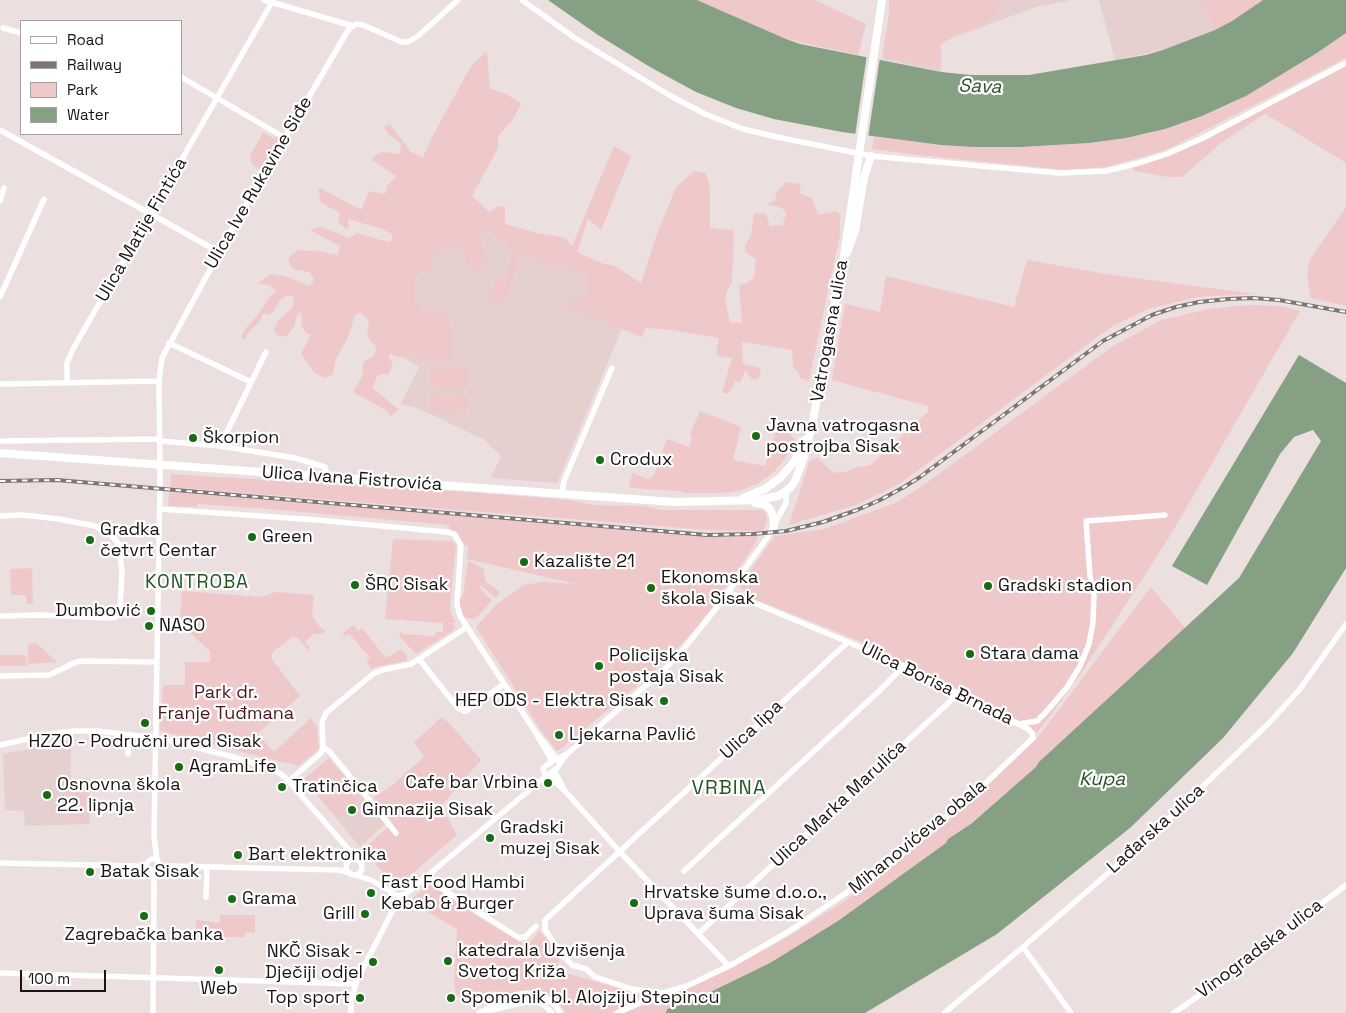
<!DOCTYPE html>
<meta charset="utf-8">
<style>
body{margin:0}
#map{position:relative;width:1346px;height:1013px;overflow:hidden;background:#ecdfdf;font-family:"Space Grotesk",sans-serif}
canvas{display:block}
.legend{position:absolute;left:20px;top:20px;width:162px;height:115px;box-sizing:border-box;background:#fff;border:1px solid #a3a1a1;margin:0;padding:6px 9px;list-style:none;font-size:15px;color:#191414}
.legend li{display:flex;align-items:center;gap:10px;height:25px}
.legend b{width:25px;border:1px solid #a3a1a1}
.scale{position:absolute;left:20px;top:970px;width:86px;height:22px;box-sizing:border-box;border:2px solid #191414;border-top:0;padding-left:6px;font-size:15px;line-height:18px;white-space:nowrap;color:#191414;-webkit-text-stroke:4px #fff;paint-order:stroke}
</style>
<div id="map">
<canvas width="1346" height="1013"></canvas>
<ul class="legend">
<li><b style="height:6px;background:#fff"></b>Road</li>
<li><b style="height:6px;background:#7e7575"></b>Railway</li>
<li><b style="height:14px;background:#efc9ca"></b>Park</li>
<li><b style="height:14px;background:#86a083"></b>Water</li>
</ul>
<div class="scale">100 m</div>
</div>
<script>
const c = document.querySelector('canvas').getContext('2d');
c.lineJoin = 'round';
function fill(path, color) { c.fillStyle = color; c.fill(path, 'evenodd'); }
const toPath = rows => new Path2D(rows.map(r => 'M' + r).join(''));
function stroke(path, color, width, dash) { c.strokeStyle = color; c.lineWidth = width; c.lineCap = dash ? 'butt' : 'round'; c.setLineDash(dash || []); c.stroke(path); }
function label(font, color, halo, rows, align = 'center') {
  c.font = font + ' "Space Grotesk",sans-serif'; c.lineWidth = 4.5; c.setLineDash([]); c.textBaseline = 'middle'; c.strokeStyle = halo; c.fillStyle = color; for (const [text, x, y, turn = 0] of rows) {
    c.save(); c.translate(x, y); c.rotate((+turn || 0) * Math.PI / 180); c.textAlign = isNaN(turn) ? turn : align; if (halo) c.strokeText(text, 0, 0); c.fillText(text, 0, 0); c.restore();
  }
}
fill(toPath([
 [891,0,1071,0,1036,7,941,42,941,72,883,59],
 [1099,0,1201,0,1215,30,1163,50,1115,60],
 [431,178,453,196,567,257,635,298,557,483,491,478,501,456,483,439,415,407,401,404,419,367,387,347],
 [71,741,71,779,89,778,90,824,25,826,24,811,5,810,3,754],
 [329,758,386,823,360,847,304,779]
]), '#e5cfcf');
fill(toPath([
 [697,0,815,0,866,24,858,55,786,39],
 [889,0,998,0,997,10,992,19,953,37,941,44,939,67,882,57,889,15],
 [1201,0,1263,0,1232,21,1215,30],
 [1346,33,1346,58,1166,150,1107,167,1066,170,918,155,872,149,874,136,941,145,973,147,1021,147,1089,143,1147,134,1186,122,1226,106,1246,96,1317,53],
 [487,51,490,89,505,93,521,104,513,119,498,136,498,148,472,196,489,212,499,206,505,207,505,224,537,233,565,238,572,246,614,146,631,156,601,230,588,219,577,252,601,263,615,266,641,283,657,234,676,187,694,171,706,173,710,188,710,228,734,230,732,283,728,289,725,299,730,322,742,323,739,285,747,283,754,278,756,259,745,252,745,245,751,236,754,213,766,214,770,226,783,225,786,213,782,208,767,204,775,201,777,192,786,182,801,184,799,193,812,198,818,215,837,211,840,215,840,235,809,381,800,378,798,372,793,367,792,350,742,342,743,364,761,368,759,378,755,380,752,379,745,370,741,382,736,382,734,380,733,388,730,391,726,394,722,392,732,358,718,356,716,352,719,338,671,330,646,328,642,337,563,305,587,295,588,286,586,276,564,264,559,267,544,264,533,258,522,256,517,261,515,274,505,297,499,303,490,300,491,290,497,279,506,275,514,252,483,225,479,237,486,261,481,267,473,268,467,263,461,249,448,248,441,251,426,270,415,277,414,300,422,309,441,314,450,319,453,349,451,359,444,362,433,361,419,354,416,358,397,357,390,354,389,358,393,363,390,372,387,375,382,374,377,376,373,388,399,410,390,416,386,410,353,392,363,375,363,362,373,357,376,352,375,345,369,339,367,332,369,323,366,317,360,313,355,315,348,337,336,359,333,374,325,378,315,373,301,354,311,334,307,334,302,326,301,312,297,316,294,327,286,337,277,335,274,330,278,321,292,308,294,296,286,296,280,300,273,312,268,315,263,313,260,321,248,333,245,340,241,338,245,329,257,316,270,296,277,291,269,285,258,284,270,274,285,276,310,286,314,280,310,272,296,270,290,266,288,258,298,250,316,251,338,255,340,246,310,230,320,226,349,238,357,233,388,242,392,240,392,234,382,229,348,219,349,228,346,229,339,223,339,212,321,203,318,187,361,210,369,191,385,194,387,186,396,176,372,160,374,156,383,152,400,154,401,143,389,135,384,127,390,124,411,152,423,157,433,135,471,66],
 [1346,64,1346,163,1269,116,1266,113,1221,143,1182,177,1168,177,1135,171,1131,166,1170,154],
 [263,132,274,139,277,136,280,140,264,170,261,170,252,164,250,156],
 [1346,207,1346,306,1311,298,1307,275,1309,261],
 [1027,260,1112,275,1255,294,1198,297,1148,309,1111,327,901,483,856,505,789,525,810,460,818,458,830,470,837,473,846,472,856,467,869,466,928,412,928,406,832,380,845,304,880,312,886,276,1014,307],
 [1248,305,1282,306,1300,311,1170,536,1082,672,1037,733,1019,720,857,640,752,598,739,586,775,536,824,529,898,502,928,482,1113,346,1161,320,1208,309],
 [431,368,469,370,468,388,430,386],
 [430,393,468,396,466,414,429,411],
 [700,411,741,427,733,460,765,466,778,426,788,430,795,440,787,456,774,472,759,483,739,491,722,493,685,493,679,491,631,488,629,484,633,473,649,480,651,477,653,477,667,439,689,447,692,439,690,434],
 [171,474,482,493,569,500,593,505,643,506,662,510,762,510,766,513,767,521,763,531,707,530,621,523,170,487],
 [169,492,606,528,655,532,663,535,665,533,731,537,759,535,754,546,711,609,696,628,673,653,643,681,558,751,556,750,538,726,476,627,497,604,524,585,542,582,576,584,467,559,468,546,463,546,459,535,449,529,449,525,268,509,197,504,197,507,169,506,168,505],
 [393,539,451,541,456,544,450,605,451,613,456,623,448,623,453,624,455,627,454,630,416,654,399,636,400,633,403,631,403,634,435,636,436,632,443,632,443,623,385,619],
 [468,561,484,569,485,581,500,592,496,598,480,585,479,587,492,601,475,619,471,619,464,617,460,608,460,597,463,596],
 [32,568,33,604,27,604,26,595,11,595,10,569],
 [1151,587,1200,646,766,1013,624,1013,643,1003,678,992,729,969,789,936,846,900,900,860,951,819,1039,736],
 [182,591,261,597,276,592,314,595,312,616,320,627,326,631,322,634,314,634,305,642,310,648,308,650,298,638,293,636,273,652,271,658,300,696,257,734,274,752,311,718,317,728,319,749,298,766,160,731,163,685,185,685,185,662,210,662,210,651,180,624],
 [353,625,358,631,362,628,386,658,401,649,407,656,407,661,375,667,372,669,366,661,370,657,349,634,345,636,343,633],
 [35,642,57,662,28,664,28,645],
 [0,655,26,655,27,666,0,666],
 [442,717,451,725,481,760,441,806,457,835,400,884,397,885,386,877,363,849,393,823,373,797,388,789,424,757,414,742],
 [329,758,361,797,355,803,358,807,349,814,345,810,337,816,304,779],
 [69,787,86,787,86,822,69,822],
 [430,884,485,921,528,946,539,931,561,953,556,970,628,991,631,992,633,1002,610,1013,566,1013,554,997,541,991,519,991,499,997,495,990,475,1002,470,1003,463,1001,456,994,454,984,457,929,409,901],
 [220,915,255,915,255,933,245,932,245,937,196,937,196,920,220,923]
]), '#efc9ca');
fill(toPath([
 [548,0,697,0,786,39,800,44,941,72,971,75,1029,75,1146,55,1163,50,1215,30,1232,21,1263,0,1346,0,1346,33,1317,53,1246,96,1202,116,1165,129,1126,138,1089,143,1021,147,973,147,941,145,842,132,774,119,736,108,696,92,650,67,598,35],
 [1299,355,1346,383,1346,568,1293,653,1223,738,1130,828,997,934,865,1013,666,1013,667,1009,688,1003,770,963,838,921,946,843,948,839,971,824,1036,767,1039,762,1239,578,1321,441,1313,430,1294,437,1280,454,1207,585,1172,566]
]), '#86a083');
fill(toPath([
 [867,54,880,57,868,138,855,136]
]), '#ecdfdf');
stroke(toPath([
 [264,0,353,26],
 [522,0,575,38,669,95,705,114,743,129,777,137,871,156,1059,173,1106,171,1139,163,1167,154,1203,138,1346,63],
 [3,28,21,33],
 [181,77,285,138],
 [0,130,219,252],
 [0,201,4,188],
 [0,297,44,199],
 [169,343,251,382],
 [67,382,67,363,73,349,272,2],
 [0,384,159,381],
 [0,441,160,439],
 [160,441,220,446,295,458,325,467,327,477],
 [220,446,266,352],
 [562,494,564,481,612,368],
 [160,509,317,520,447,532,454,534,461,545,457,604,460,616,534,730],
 [0,516,23,515,59,519,95,526,110,534,119,544,122,573,120,608,116,617,107,618,41,615,0,616],
 [728,592,848,642,904,666,1028,729,1032,733,1033,738,988,781,930,831,889,864,788,932,733,964,687,986,663,993,632,989,595,977,586,969,572,965,561,953,545,930,545,920,848,642],
 [419,659,458,708,464,711,466,711,504,684],
 [0,676,49,675,74,663,80,661,157,662],
 [1019,724,1037,721,1047,711,1068,686,1080,666,1089,644,1093,622,1094,595,1090,576,1086,521,1165,515],
 [0,745,50,734,73,731,97,731,164,739,237,758,272,769,284,776,358,860],
 [323,747,330,752,396,833],
 [128,754,129,735],
 [558,759,560,763,558,767,549,774,545,775,543,768,554,760,558,759],
 [551,763,550,757,534,730,557,759,565,755],
 [560,763,567,754,665,669,686,646,718,606,767,538,786,503,786,492],
 [554,771,563,787],
 [548,775,565,791,620,852,726,963,726,966],
 [289,781,321,753,323,747,322,722,326,713,373,674,382,670,411,664,467,627],
 '147 865a6 6 0 1 1 12 0a6 6 0 1 1-12 0Z',
 '346 867a8 8 0 1 1 16 0a8 8 0 1 1-16 0Z',
 [157,860,154,837,160,480,159,381,162,358,236,222,348,30,356,24,363,25,402,42,408,42,418,36,458,0],
 [0,863,137,866,149,869],
 [158,868,170,866,339,870,350,873],
 [151,870,154,880,153,1013],
 [684,871,877,693,904,666],
 [355,875,371,880,398,896],
 [425,878,519,938,525,937,536,926],
 [398,896,407,893,546,776],
 [206,897,207,867],
 [698,934,958,694],
 [1023,947,1071,1013],
 [0,973,356,984],
 [484,1012,529,1001,540,1003,545,1006,552,1013],
 [351,1013,351,1001,357,980,397,902,398,896],
 [479,1013,501,1001,520,994,528,993,546,998,556,1006,560,1013],
 [617,1013,661,994],
 [944,1013,1023,947,1153,834,1269,723,1300,689,1346,624],
 [1174,1013,1214,985,1346,885]
]), '#fff', 5.5);
stroke(toPath([
 [847,253,855,231,864,177,871,156],
 [0,453,674,502,759,500,778,496,790,488,795,481,804,457,812,425,843,262,882,0],
 [743,498,765,489,781,477,794,462,805,440],
 [755,503,765,504,770,509,773,515,774,527]
]), '#fff', 8);
const rail = toPath([
 [0,481,57,480,707,535,753,534,786,531,823,522,857,510,880,500,904,487,920,477,1103,341,1152,315,1176,307,1199,302,1228,299,1253,298,1279,300,1346,312]
]);
stroke(rail, '#7e7575', 4);
stroke(rail, '#fff', 2, [5.5]);
for (const [x, y, r, color] of [
 [756,436,5,"#176c13"],
 [193,438,5,"#176c13"],
 [600,460,5,"#176c13"],
 [252,537,5,"#176c13"],
 [90,540,5,"#176c13"],
 [524,562,5,"#176c13"],
 [355,585,5,"#176c13"],
 [988,586,5,"#176c13"],
 [651,588,5,"#176c13"],
 [151,611,5,"#176c13"],
 [149,626,5,"#176c13"],
 [970,654,5,"#176c13"],
 [599,666,5,"#176c13"],
 [664,701,5,"#176c13"],
 [145,723,5,"#176c13"],
 [559,735,5,"#176c13"],
 [179,767,5,"#176c13"],
 [548,783,5,"#176c13"],
 [282,787,5,"#176c13"],
 [47,795,5,"#176c13"],
 [352,810,5,"#176c13"],
 [490,838,5,"#176c13"],
 [238,855,5,"#176c13"],
 [90,872,5,"#176c13"],
 [371,893,5,"#176c13"],
 [232,899,5,"#176c13"],
 [634,903,5,"#176c13"],
 [365,914,5,"#176c13"],
 [144,916,5,"#176c13"],
 [448,961,5,"#176c13"],
 [373,962,5,"#176c13"],
 [219,970,5,"#176c13"],
 [360,998,5,"#176c13"],
 [451,998,5,"#176c13"]
]) { const dot = new Path2D(); dot.arc(x, y, r, 0, 2 * Math.PI); c.fillStyle = color; c.fill(dot); stroke(dot, '#fff', 2); }
label('18px', '#191414', '#fff', [
 ["Ulica Ive Rukavine Siđe",259,183,-60],
 ["Ulica Matije Fintića",142,230,-60],
 ["Vatrogasna ulica",830,331,-80],
 ["Ulica Ivana Fistrovića",352,479,4],
 ["Ulica Borisa Brnada",937,684,26],
 ["Ulica lipa",752,730,-43],
 ["Ulica Marka Marulića",839,804,-43],
 ["Lađarska ulica",1156,829,-42],
 ["Mihanovićeva obala",918,837,-39],
 ["Vinogradska ulica",1260,949,-37]
]);
label('18px', '#191414', '#fff', [
 ["Javna vatrogasna",766,426],
 ["postrojba Sisak",766,447],
 ["Škorpion",203,438],
 ["Crodux",610,460],
 ["Gradka",100,530],
 ["četvrt Centar",100,551],
 ["Green",262,537],
 ["Kazalište 21",534,562],
 ["Ekonomska",661,578],
 ["škola Sisak",661,599],
 ["ŠRC Sisak",365,585],
 ["Gradski stadion",998,586],
 ["Dumbović",141,611,"right"],
 ["NASO",159,626],
 ["Stara dama",980,654],
 ["Policijska",609,656],
 ["postaja Sisak",609,677],
 ["HEP ODS - Elektra Sisak",654,701,"right"],
 ["Ljekarna Pavlić",569,735],
 ["HZZO - Područni ured Sisak",145,742,"center"],
 ["AgramLife",189,767],
 ["Cafe bar Vrbina",538,783,"right"],
 ["Osnovna škola",57,785],
 ["22. lipnja",57,806],
 ["Tratinčica",292,787],
 ["Gimnazija Sisak",362,810],
 ["Gradski",500,828],
 ["muzej Sisak",500,849],
 ["Bart elektronika",248,855],
 ["Batak Sisak",100,872],
 ["Fast Food Hambi",381,883],
 ["Kebab & Burger",381,904],
 ["Hrvatske šume d.o.o.,",644,893],
 ["Uprava šuma Sisak",644,914],
 ["Grama",242,899],
 ["Grill",355,914,"right"],
 ["Zagrebačka banka",144,935,"center"],
 ["katedrala Uzvišenja",458,951],
 ["Svetog Križa",458,972],
 ["NKČ Sisak -",363,952,"right"],
 ["Dječiji odjel",363,973,"right"],
 ["Web",219,989,"center"],
 ["Top sport",350,998,"right"],
 ["Spomenik bl. Alojziju Stepincu",461,998]
], 'left');
label('18px', '#4d161c', '#fff', [
 ["Park dr.",226,693],
 ["Franje Tuđmana",226,714]
]);
label('italic 19px', '#2a5127', '#fff', [
 ["Sava",980,87,2],
 ["Kupa",1102,780]
]);
c.letterSpacing = '1px';
label('19px', '#255722', '#fff', [
 ["KONTROBA",197,583]
]);
c.letterSpacing = '0px';
c.letterSpacing = '1px';
label('20px', '#255722', '#fff', [
 ["VRBINA",729,789]
]);
c.letterSpacing = '0px';
</script>
